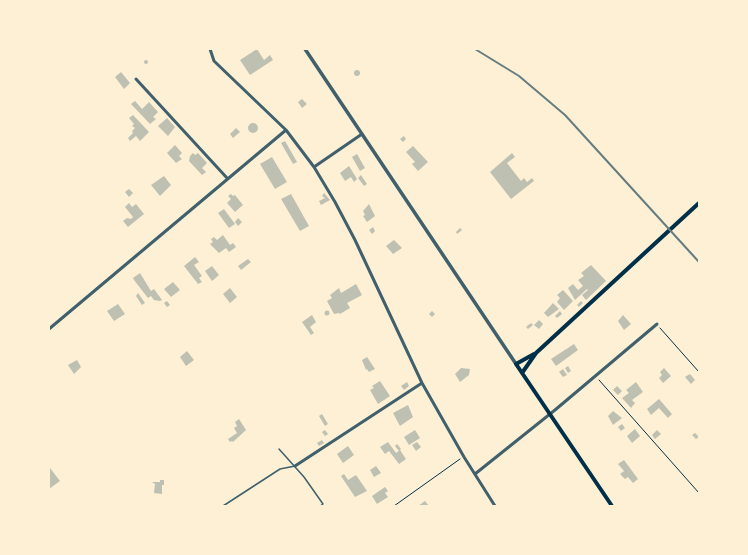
<!DOCTYPE html>
<style>
body{margin:0}
#map{position:relative;width:748px;height:555px;overflow:hidden;background:#fdf0d5;font-family:"Source Sans 3",sans-serif}
canvas{display:block}
.frame{position:absolute;inset:0;border:50px solid #fdf0d5;pointer-events:none}
</style>
<div id="map">
<canvas width="748" height="555"></canvas>
<div class="frame"></div>
</div>
<script>
const c = document.querySelector('canvas').getContext('2d');
c.lineJoin = 'round';
function fill(path, color) { c.fillStyle = color; c.fill(path, 'evenodd'); }
const toPath = rows => new Path2D(rows.map(r => 'M' + r).join(''));
function stroke(path, color, width, dash) { c.strokeStyle = color; c.lineWidth = width; c.lineCap = dash ? 'butt' : 'round'; c.setLineDash(dash || []); c.stroke(path); }
fill(toPath([
 [257,49,264,60,270,55,273,60,250,75,240,60],
 '144 62a2 2 0 1 1 4 0a2 2 0 1 1-4 0Z',
 '354 73a3 3 0 1 1 6 0a3 3 0 1 1-6 0Z',
 [121,72,130,83,124,89,115,77],
 [302,99,307,104,302,108,298,102],
 [135,101,142,109,149,102,158,112,153,117,156,119,150,124,131,104],
 [133,115,149,132,140,141,136,136,130,141,128,138,133,133,132,131,135,128,132,126,134,124,129,118],
 [167,118,175,127,168,136,158,126],
 '248 128a5 5 0 1 1 10 0a5 5 0 1 1-10 0Z',
 [236,128,240,132,233,138,230,134],
 [404,136,406,139,403,142,400,139],
 [285,141,297,162,293,164,281,143],
 [175,145,182,153,179,156,182,159,176,163,167,153],
 [413,146,428,162,418,171,412,164,415,162,406,152],
 [193,153,195,155,198,153,207,163,202,168,206,172,202,175,189,161,190,156],
 [512,153,515,157,507,163,521,181,524,178,527,182,532,178,534,181,511,199,490,172],
 [357,154,365,168,360,171,352,157],
 [272,157,287,182,275,189,260,164],
 [349,166,357,179,354,182,351,177,345,181,340,173],
 [361,175,367,184,364,186,358,178],
 [164,176,171,185,160,196,151,185],
 [129,189,133,193,129,197,125,192],
 [324,193,330,200,321,205,319,201,325,198,322,196],
 [231,194,233,196,235,195,243,205,235,212,227,203,231,199,228,196],
 [291,194,309,226,300,231,281,199],
 [129,203,132,207,136,204,144,214,128,227,123,221,127,218,131,219,133,217,125,207],
 [369,204,375,216,367,222,363,216,365,215,363,211],
 [224,209,235,224,229,228,218,213],
 [238,218,242,222,238,226,235,222],
 [373,227,375,231,372,234,369,230],
 [460,228,462,230,457,234,456,232],
 [223,235,230,245,233,243,236,247,229,252,226,248,219,253,210,244,213,242,211,239,214,237,217,240],
 [394,240,402,248,393,254,386,246],
 [195,257,199,262,194,265,202,276,199,278,202,282,198,284,184,266],
 [248,259,251,262,241,270,238,266],
 [591,265,606,281,586,300,582,295,588,290,587,289,575,300,568,288,573,284,578,290,583,286,578,280,584,276,581,273],
 [212,266,219,275,212,281,205,271],
 [140,273,151,291,154,289,162,300,160,301,154,300,151,296,148,298,134,280,133,278],
 [173,282,180,290,171,297,164,289],
 [356,284,362,295,347,303,350,308,340,314,339,313,334,314,327,301,332,298,330,295,339,288,341,293],
 [230,288,237,297,230,303,223,294],
 [563,290,573,301,564,310,557,302,560,298,557,295],
 [138,293,145,303,142,305,136,296],
 [167,301,170,305,167,307,164,303],
 [581,301,583,303,579,307,577,305],
 [553,303,559,309,548,317,544,313],
 [118,304,125,314,114,321,107,311],
 '324.5 313a2.5 2.5 0 1 1 5 0a2.5 2.5 0 1 1-5 0Z',
 [432,311,435,314,432,317,429,314],
 [560,311,562,314,557,318,555,316],
 [312,315,316,322,310,327,314,333,311,335,302,322],
 [623,315,631,324,624,330,618,321],
 [539,320,543,324,539,329,534,325],
 [531,323,533,325,528,329,526,327],
 [574,344,578,350,556,366,551,359],
 [187,351,194,360,186,366,180,357],
 [367,357,375,369,369,372,367,369,366,370,362,360],
 [77,360,81,367,74,374,68,365],
 [568,366,571,371,568,373,565,368],
 [461,368,470,369,469,375,460,382,455,374],
 [664,368,671,376,663,383,659,378,662,375,660,372],
 [563,369,567,375,563,377,559,372],
 [690,374,695,380,691,384,685,377],
 [380,381,390,396,378,404,370,390,374,388,372,386],
 [407,382,409,386,404,390,401,386],
 [636,382,643,392,632,400,635,403,631,408,622,398,629,393,626,390],
 [617,386,622,391,618,395,613,390],
 [659,399,672,414,668,418,659,408,651,415,647,409],
 [408,405,413,417,400,426,393,413],
 [613,411,622,418,613,425,608,416],
 [322,414,328,424,325,426,319,416],
 [239,419,246,430,233,442,232,441,230,442,228,439,237,433,234,428,237,426,235,422],
 [622,424,625,428,621,431,618,427],
 [635,429,640,436,632,443,627,436],
 [325,430,328,434,325,436,322,432],
 [415,430,420,438,409,445,404,437],
 [657,430,661,434,655,439,652,435],
 [695,433,699,437,696,439,692,435],
 [322,440,324,443,319,446,317,443],
 [388,442,396,453,400,450,406,459,399,464,389,451,385,454,380,447],
 [417,442,421,447,416,451,412,445],
 [397,444,401,449,399,451,395,446],
 [348,446,354,455,343,463,337,454],
 [624,460,638,479,633,483,628,477,625,479,620,474,624,471,618,464],
 [376,466,381,473,374,477,370,470],
 [50,468,60,481,49,489,49,469],
 [344,474,348,480,356,475,367,491,355,497,341,476],
 [160,480,164,480,164,485,162,485,162,494,154,493,155,484,152,482,160,482],
 [385,487,388,491,385,493,388,497,377,504,372,496],
 [425,501,429,506,418,506]
]), '#bec0b2');
stroke(toPath([
 [660,328,699,372],
 [599,380,699,493],
 [394,506,460,459]
]), '#003049', 1);
stroke(toPath([
 [279,449,304,477,323,504,320,506],
 [223,506,280,469,295,466]
]), '#3f606c', 1.5);
stroke(toPath([
 [210,49,214,61,286,130,314,167,335,202,355,240,422,383,464,457,495,506],
 [136,79,227,178],
 [314,167,362,134],
 [49,329,286,130],
 [295,466,422,383],
 [475,474,555,410,657,324]
]), '#3f606c', 3);
stroke(toPath([
 [305,49,516,364]
]), '#3f606c', 3.5);
stroke(toPath([
 [534,354,516,364,612,506],
 [522,373,536,353,699,203]
]), '#003049', 4);
stroke(toPath([
 [475,49,519,76,565,115,699,262]
]), '#657d81', 2);
</script>
